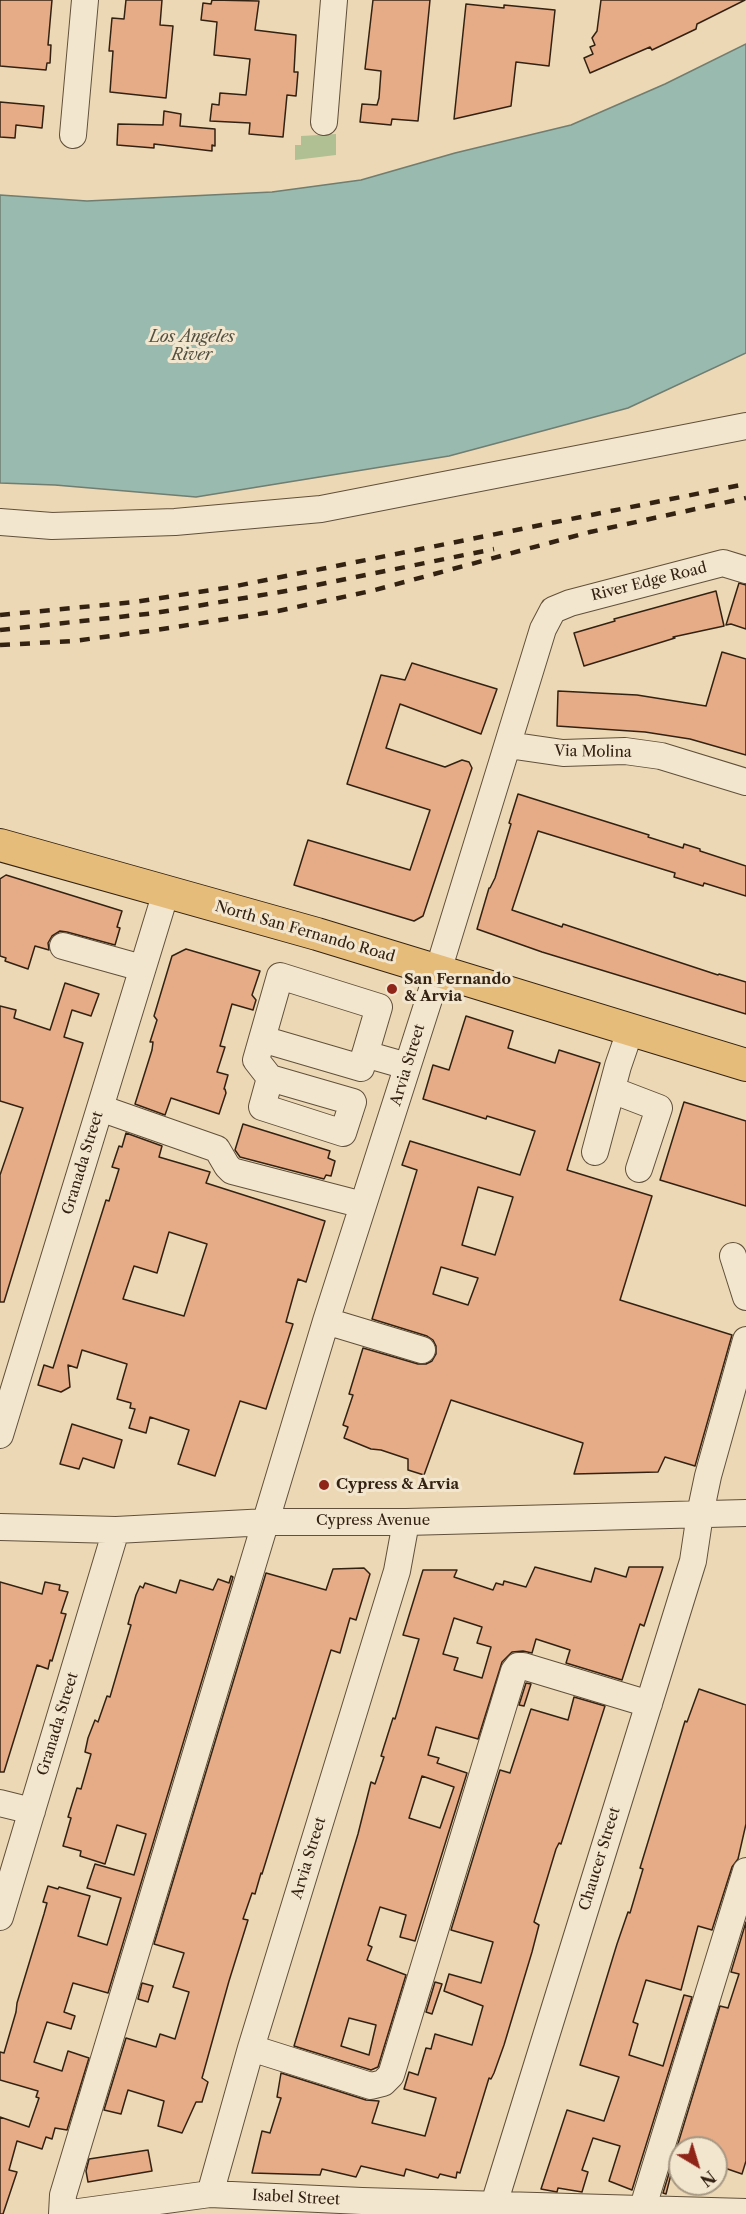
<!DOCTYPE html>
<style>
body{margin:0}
#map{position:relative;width:746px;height:2214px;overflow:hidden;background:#ecd8b5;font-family:"Libre Caslon Text",serif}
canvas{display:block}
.north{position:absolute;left:668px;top:2136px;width:60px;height:60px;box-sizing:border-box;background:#f3e6cf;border:2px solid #a69883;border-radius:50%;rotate:142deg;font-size:16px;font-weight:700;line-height:24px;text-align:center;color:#332212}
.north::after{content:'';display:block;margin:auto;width:21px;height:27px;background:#8f2418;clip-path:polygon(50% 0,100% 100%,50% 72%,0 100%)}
</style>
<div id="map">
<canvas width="746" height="2214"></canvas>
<div class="north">N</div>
</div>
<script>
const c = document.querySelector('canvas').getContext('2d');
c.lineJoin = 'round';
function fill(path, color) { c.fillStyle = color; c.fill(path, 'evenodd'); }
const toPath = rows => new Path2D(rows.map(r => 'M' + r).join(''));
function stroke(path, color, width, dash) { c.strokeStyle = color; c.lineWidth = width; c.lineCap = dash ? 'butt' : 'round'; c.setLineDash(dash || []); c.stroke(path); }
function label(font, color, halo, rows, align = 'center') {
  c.font = font + ' "Libre Caslon Text",serif'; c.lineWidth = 6; c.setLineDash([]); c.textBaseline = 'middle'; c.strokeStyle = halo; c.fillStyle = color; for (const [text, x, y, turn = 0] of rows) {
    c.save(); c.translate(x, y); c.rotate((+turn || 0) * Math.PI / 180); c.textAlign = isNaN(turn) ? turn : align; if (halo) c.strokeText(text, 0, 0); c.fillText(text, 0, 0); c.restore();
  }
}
fill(toPath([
 [336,134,336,155,295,160,295,145,301,145,301,136]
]), '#b1c092');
const water = toPath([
 [746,44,746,353,628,408,449,456,196,497,55,485,0,483,0,195,87,201,272,192,361,180,455,153,571,125,665,84,746,44]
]);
fill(water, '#99baae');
stroke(water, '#707d70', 1.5);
const building = toPath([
 [0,0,52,0,48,45,51,45,50,63,47,63,46,70,0,66,0,0],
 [126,0,162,0,160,25,173,26,166,98,110,92,113,51,109,51,112,18,124,19,126,0],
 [212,0,259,1,255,30,296,35,294,72,298,72,296,96,287,95,283,137,249,134,250,123,210,121,212,104,219,105,220,93,246,95,250,59,214,55,217,22,201,20,203,3,211,4,212,0],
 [373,0,430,0,418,121,392,119,391,125,360,122,362,104,377,105,379,98,381,71,365,69,373,0],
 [601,0,745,0,697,24,696,29,652,50,650,47,590,73,584,58,593,54,590,47,595,45,592,38,597,31,601,0],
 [466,4,504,8,504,5,555,10,549,66,516,62,511,106,454,119,466,4],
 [0,102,44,106,42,128,16,125,15,138,0,137,0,102],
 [164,111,181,114,180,126,215,129,215,146,212,145,212,151,154,144,154,148,117,145,118,124,163,125,164,111],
 [739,583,746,585,746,629,731,624,726,625,739,583],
 [716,591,724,626,673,637,675,638,584,666,574,633,615,621,614,619,716,591],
 [722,652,746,659,746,755,690,739,645,732,557,726,558,691,637,695,706,706,722,652],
 [412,663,497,689,481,734,400,704,386,748,445,767,462,760,469,762,472,768,423,916,414,921,294,885,308,840,410,870,430,810,347,784,381,675,405,680,412,663],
 [518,794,649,835,648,837,683,848,684,844,700,849,700,851,746,866,746,896,704,883,703,886,674,877,675,873,538,831,512,910,562,927,563,924,718,975,719,974,746,982,746,1014,542,952,477,929,489,888,490,888,495,878,511,824,509,823,518,794],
 [6,875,122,911,117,927,120,928,115,945,67,932,60,931,52,936,48,943,49,950,35,946,28,969,5,961,6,958,0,956,0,879,6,875],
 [186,949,260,971,252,995,256,1000,253,1010,232,1004,220,1046,225,1047,217,1072,228,1075,224,1089,225,1089,226,1093,219,1114,171,1098,165,1115,135,1104,152,1050,153,1042,150,1042,157,1020,154,1016,172,956,186,949],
 [65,983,99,994,91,1016,72,1010,64,1037,83,1043,4,1302,0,1302,0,1175,23,1108,0,1101,0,1006,16,1010,14,1018,50,1030,65,983],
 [466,1016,513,1031,508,1048,555,1063,559,1050,600,1063,567,1170,652,1196,620,1300,732,1335,695,1466,665,1457,658,1472,574,1474,583,1443,451,1400,424,1475,408,1470,408,1459,381,1450,371,1449,344,1438,348,1427,343,1425,353,1395,349,1394,363,1348,418,1364,426,1364,432,1361,436,1354,436,1346,433,1340,427,1336,372,1319,417,1170,402,1165,410,1141,520,1175,535,1131,487,1116,486,1119,423,1099,433,1065,449,1070,466,1016],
 [478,1187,513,1197,495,1255,462,1245,478,1187],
 [441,1267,478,1278,468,1305,433,1294,441,1267],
 [684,1102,746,1121,746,1206,660,1180,684,1102],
 [243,1124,330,1151,328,1158,335,1161,331,1176,326,1175,324,1179,240,1157,235,1150,243,1124],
 [126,1133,162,1146,159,1157,210,1172,206,1183,325,1221,306,1282,298,1279,286,1322,293,1324,266,1409,240,1401,215,1476,178,1464,189,1430,150,1417,146,1433,129,1428,135,1409,130,1408,131,1403,117,1399,127,1364,82,1350,77,1368,68,1365,70,1387,61,1392,38,1385,44,1365,53,1368,106,1200,109,1201,119,1169,112,1167,119,1146,122,1147,126,1133],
 [169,1232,207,1244,184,1316,123,1299,134,1266,157,1273,169,1232],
 [72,1424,122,1440,114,1468,83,1458,79,1469,60,1464,72,1424],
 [535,1567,591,1582,595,1568,626,1577,629,1567,663,1567,644,1626,640,1624,622,1680,566,1663,570,1650,536,1639,532,1653,523,1651,512,1652,502,1662,478,1739,436,1727,428,1755,439,1758,437,1763,467,1773,415,1941,400,1937,406,1915,380,1907,368,1945,372,1947,367,1960,406,1975,378,2067,371,2070,294,2046,358,1834,371,1782,375,1784,384,1757,381,1756,393,1718,395,1719,419,1639,403,1635,423,1570,457,1570,454,1577,493,1590,496,1583,503,1585,504,1581,526,1587,535,1567],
 [454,1618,482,1627,477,1643,491,1647,482,1678,454,1670,458,1658,443,1654,454,1618],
 [422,1776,454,1787,440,1828,409,1818,422,1776],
 [349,2018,376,2025,369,2055,341,2046,349,2018],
 [364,1568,370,1574,356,1620,350,1618,340,1653,331,1650,262,1874,261,1873,255,1894,252,1893,243,1919,248,1920,229,1981,202,2078,208,2082,202,2102,196,2102,182,2133,158,2126,164,2101,128,2090,121,2114,104,2110,126,2038,156,2047,160,2034,175,2039,189,1992,173,1987,184,1953,154,1944,266,1573,326,1590,333,1569,364,1568],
 [231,1576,233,1577,108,1993,73,1983,64,2012,75,2016,71,2029,47,2022,34,2062,62,2071,68,2051,89,2058,67,2130,55,2128,52,2139,46,2137,42,2149,17,2141,9,2170,17,2172,3,2214,0,2214,0,2117,29,2127,39,2098,36,2097,38,2091,0,2080,0,2052,4,2053,16,2012,17,2003,44,1914,47,1903,43,1902,48,1886,58,1889,59,1887,90,1896,78,1936,107,1945,121,1898,87,1888,95,1864,134,1875,146,1834,117,1825,105,1864,80,1856,81,1851,63,1846,71,1818,68,1817,77,1788,81,1789,91,1754,85,1752,88,1738,95,1720,98,1722,107,1696,110,1697,131,1625,128,1624,136,1595,140,1586,143,1588,145,1583,176,1593,180,1580,213,1590,218,1579,229,1583,231,1576],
 [0,1582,42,1594,45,1582,60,1585,59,1590,68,1592,61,1613,66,1614,52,1661,50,1660,48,1669,37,1665,4,1772,0,1772,0,1582],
 [526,1683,531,1684,524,1706,519,1705,526,1683],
 [699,1689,746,1705,746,1824,738,1859,732,1867,712,1930,698,1926,681,1990,646,1980,633,2022,638,2024,629,2055,663,2066,684,1995,692,1997,632,2190,609,2181,620,2146,593,2138,582,2170,588,2172,582,2192,558,2188,557,2192,541,2189,567,2110,604,2121,619,2077,580,2065,617,1944,628,1912,630,1913,643,1869,640,1868,685,1721,687,1722,699,1689],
 [574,1697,605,1706,561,1844,559,1843,556,1849,534,1922,539,1925,532,1952,504,2045,494,2073,491,2079,489,2078,460,2173,457,2172,456,2178,440,2174,438,2178,406,2169,404,2176,361,2166,356,2177,322,2169,320,2175,252,2173,262,2131,270,2133,281,2098,277,2097,281,2073,366,2100,379,2101,372,2123,425,2136,436,2098,404,2089,409,2072,418,2075,426,2048,431,2049,435,2034,472,2045,483,2006,444,1991,449,1974,481,1983,493,1942,451,1930,500,1770,510,1773,531,1709,568,1720,574,1697],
 [746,1922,746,2161,742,2174,716,2165,716,2148,680,2148,680,2157,676,2155,666,2194,663,2193,720,2006,728,2008,739,1974,731,1972,746,1922],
 [435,1982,442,1984,432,2014,426,2012,435,1982],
 [142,1983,153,1986,148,2002,138,1999,142,1983],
 [148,2150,152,2171,88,2182,86,2171,89,2159,148,2150]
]);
fill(building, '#e6ab87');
stroke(building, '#332212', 1.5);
const minor = toPath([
 [324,122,334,0],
 [73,135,85,0],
 [0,522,52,526,175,522,321,509,746,426],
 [508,745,563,753,625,751,661,756,746,782],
 [63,946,142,968],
 [262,1039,361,1068,379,1007,280,976,256,1060,270,1078,353,1102,343,1133,262,1107,270,1078],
 [365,1054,407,1066],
 [612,1090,659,1108,639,1169],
 [100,1108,217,1149,227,1166,232,1171,363,1205],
 [595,1152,618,1066,630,1031],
 [733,1256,746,1297],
 [326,1321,422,1350],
 [0,1435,166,892],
 [0,1527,116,1530,267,1522,406,1522,746,1513],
 [0,1803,32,1811],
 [0,1917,116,1530],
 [251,2048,371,2086,383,2083,391,2075,514,1671,518,1666,523,1666,649,1704],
 [210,2194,251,2048,397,1571,406,1522],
 [494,2204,693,1561,700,1514,708,1476,746,1340],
 [645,2209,646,2197,746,1871],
 [62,2214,63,2195,326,1321,438,971,543,629,553,610,570,603,723,563,746,570],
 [64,2214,210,2194,362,2201,746,2212]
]);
const major = toPath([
 [0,845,317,934,746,1065]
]);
stroke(minor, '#61503b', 28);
stroke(major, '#332212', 34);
stroke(minor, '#f3e6cf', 26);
stroke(major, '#e6bc7a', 32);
stroke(toPath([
 [0,615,135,602,231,587,746,484],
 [0,630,155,613,292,590,494,549],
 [0,645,74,641,156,630,278,611,371,591,590,532,746,498]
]), '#332212', 4.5, [10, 10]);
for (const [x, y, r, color] of [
 [392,989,6,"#8f2418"],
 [324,1485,6,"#8f2418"]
]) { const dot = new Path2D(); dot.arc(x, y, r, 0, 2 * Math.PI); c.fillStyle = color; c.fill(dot); stroke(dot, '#f3e6cf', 2); }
label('15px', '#332212', '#f3e6cf', [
 ["River Edge Road",649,582,-14],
 ["Via Molina",593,752,1],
 ["North San Fernando Road",305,932,16],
 ["Arvia Street",408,1065,-73],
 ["Granada Street",83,1163,-73],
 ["Cypress Avenue",373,1521],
 ["Granada Street",58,1724,-73],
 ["Arvia Street",309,1858,-73],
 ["Chaucer Street",600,1859,-73],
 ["Isabel Street",296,2198,3]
]);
label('bold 15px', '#332212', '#f3e6cf', [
 ["San Fernando",404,980],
 ["& Arvia",404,997],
 ["Cypress & Arvia",336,1485]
], 'left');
label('italic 16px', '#525041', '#f3e6cf', [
 ["Los Angeles",192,337],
 ["River",192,355]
]);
</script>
